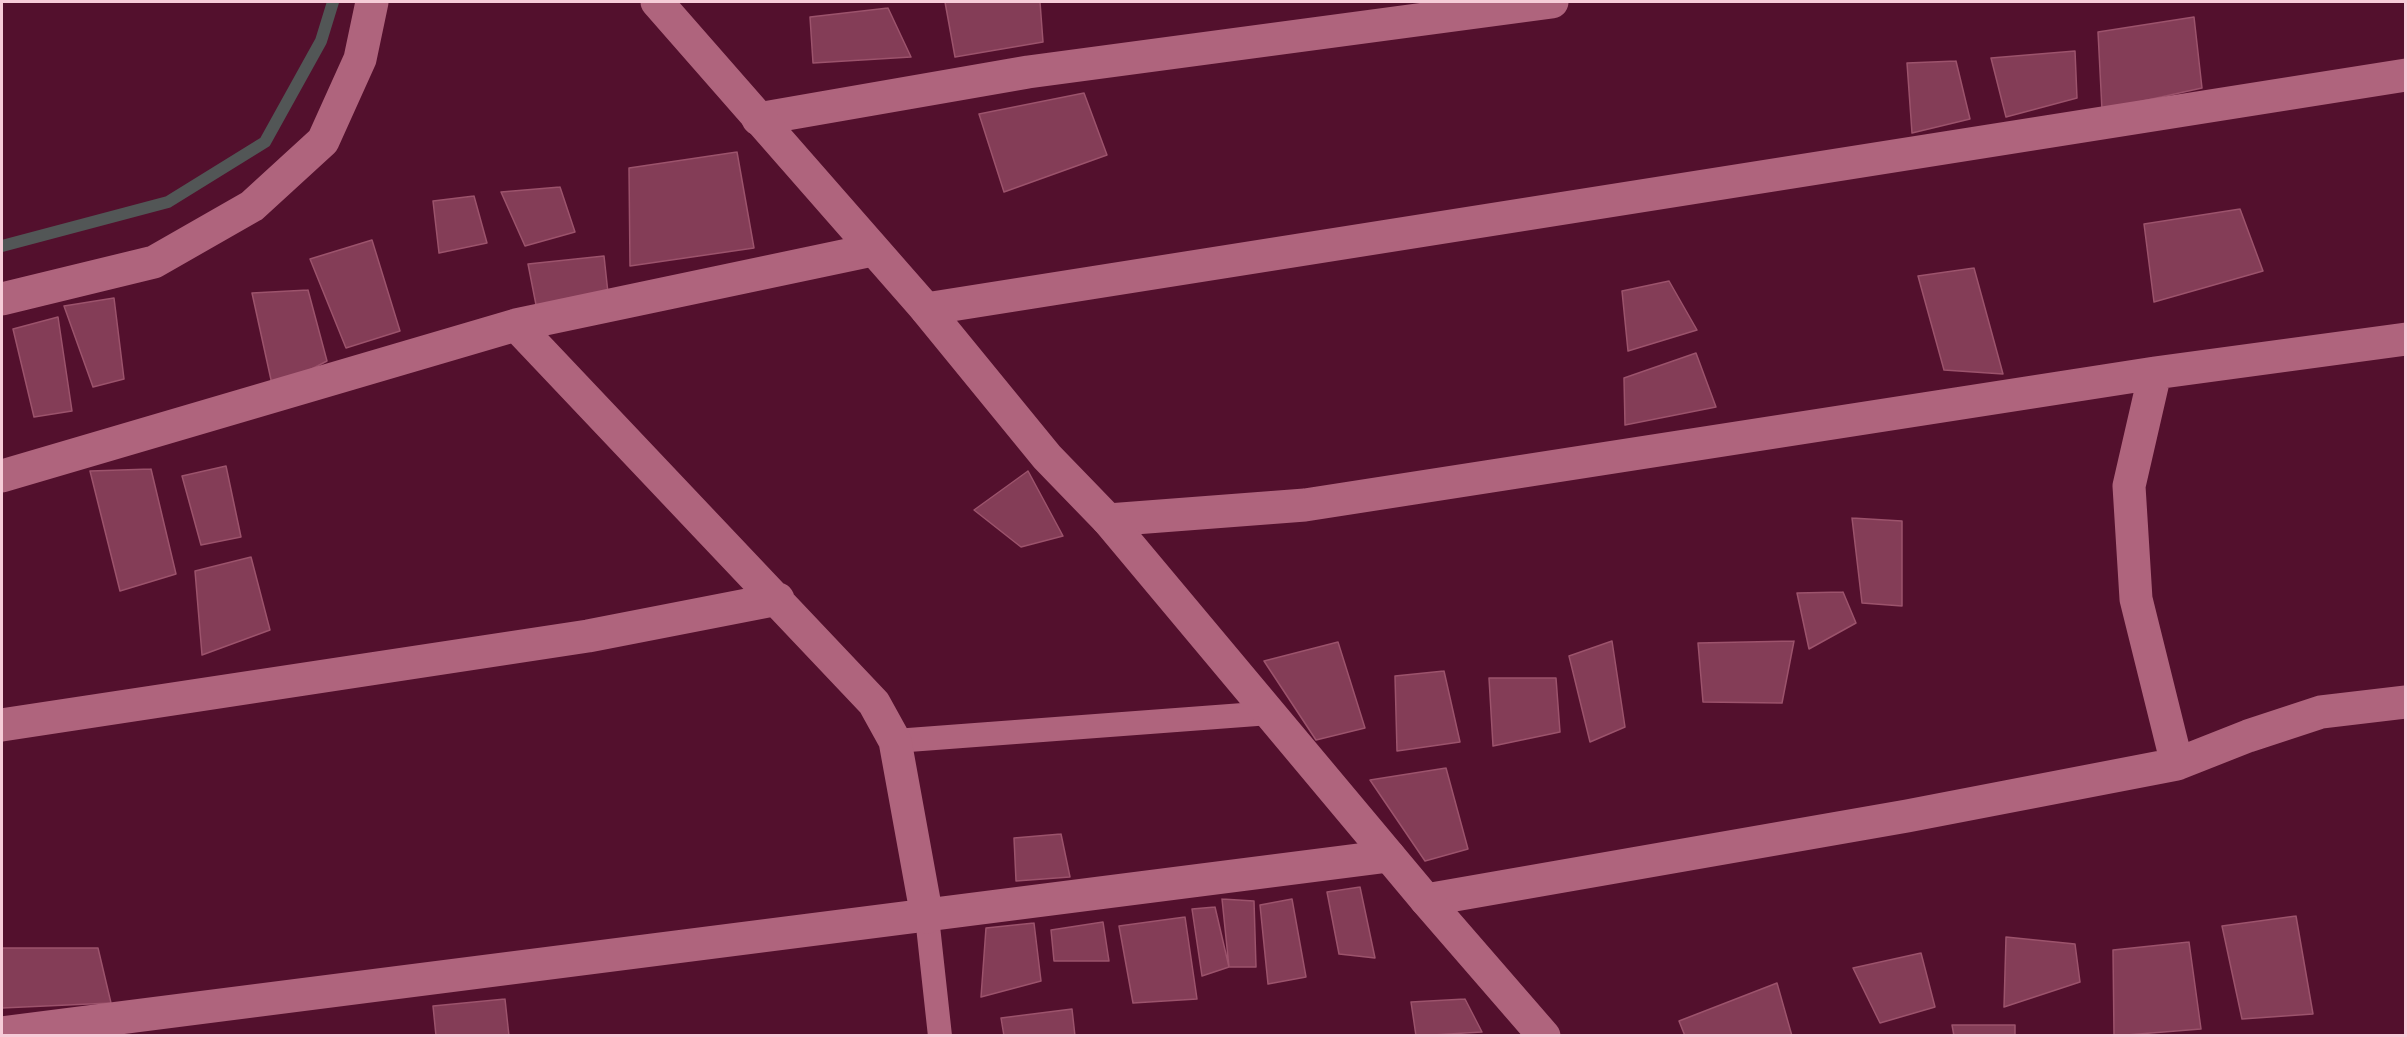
<!DOCTYPE html>
<style>
body{margin:0}
#map{position:relative;width:2407px;height:1037px;overflow:hidden;background:#53102d;font-family:Rubik,sans-serif}
canvas{display:block}
.frame{position:absolute;inset:0;border:3px solid #f6ccd8;pointer-events:none}
</style>
<div id="map">
<canvas width="2407" height="1037"></canvas>
<div class="frame"></div>
</div>
<script>
const c = document.querySelector('canvas').getContext('2d');
c.lineJoin = 'round';
const toPath = rows => new Path2D(rows.map(r => 'M' + r).join(''));
function stroke(path, color, width, dash) { c.strokeStyle = color; c.lineWidth = width; c.lineCap = dash ? 'butt' : 'round'; c.setLineDash(dash || []); c.stroke(path); }
function fill(path, color) { c.fillStyle = color; c.fill(path, 'evenodd'); }
stroke(toPath([
 [2,246,168,202,265,142,321,41,333,2]
]), '#525656', 12);
const building = toPath([
 [945,2,1040,2,1043,42,955,57,945,2],
 [888,8,911,57,813,63,810,17,888,8],
 [2194,17,2202,88,2102,110,2098,32,2194,17],
 [2075,51,2077,98,2006,117,1991,58,2075,51],
 [1956,61,1970,119,1912,133,1907,63,1956,61],
 [1084,93,1107,155,1004,192,979,114,1084,93],
 [737,152,754,248,630,266,629,168,737,152],
 [560,187,575,232,525,246,501,192,560,187],
 [474,196,487,243,439,253,433,201,474,196],
 [2240,209,2263,271,2154,302,2144,224,2240,209],
 [372,240,400,331,346,348,310,259,372,240],
 [604,256,608,293,538,315,528,264,604,256],
 [1974,268,2003,374,1944,370,1918,276,1974,268],
 [1669,281,1697,330,1628,351,1622,291,1669,281],
 [308,290,327,361,273,389,252,293,308,290],
 [114,298,124,379,93,387,64,306,114,298],
 [58,317,72,411,34,417,13,329,58,317],
 [1696,353,1716,407,1625,425,1624,378,1696,353],
 [226,466,241,537,201,545,182,476,226,466],
 [151,469,176,574,120,591,90,471,151,469],
 [1028,471,1063,536,1021,547,974,510,1028,471],
 [1852,518,1902,521,1902,606,1862,603,1852,518],
 [251,557,270,630,202,655,195,571,251,557],
 [1843,592,1856,623,1809,649,1797,593,1843,592],
 [1612,641,1625,727,1590,742,1569,656,1612,641],
 [1794,641,1782,703,1703,702,1698,643,1794,641],
 [1338,642,1365,728,1316,740,1264,661,1338,642],
 [1444,671,1460,742,1397,751,1395,676,1444,671],
 [1489,678,1556,678,1560,732,1493,746,1489,678],
 [1446,768,1468,849,1425,861,1370,780,1446,768],
 [1061,834,1070,877,1016,881,1014,838,1061,834],
 [1360,887,1375,958,1339,954,1327,892,1360,887],
 [1222,899,1254,901,1256,967,1229,967,1222,899],
 [1292,899,1306,977,1268,984,1260,905,1292,899],
 [1215,907,1229,967,1202,976,1192,909,1215,907],
 [2296,916,2313,1014,2242,1019,2222,926,2296,916],
 [1185,917,1197,999,1133,1003,1119,926,1185,917],
 [1103,922,1109,961,1054,961,1051,930,1103,922],
 [1034,923,1041,981,981,997,986,928,1034,923],
 [2006,937,2075,944,2080,982,2004,1007,2006,937],
 [2189,942,2201,1029,2114,1036,2113,950,2189,942],
 [2,948,98,948,111,1003,2,1008,2,948],
 [1921,953,1935,1007,1880,1023,1853,968,1921,953],
 [1777,983,1792,1036,1685,1036,1679,1021,1777,983],
 [505,999,509,1036,436,1036,433,1006,505,999],
 [1465,999,1482,1032,1416,1036,1411,1002,1465,999],
 [1072,1009,1075,1036,1004,1036,1001,1018,1072,1009],
 [1952,1025,2015,1025,2015,1036,1954,1036,1952,1025]
]);
fill(building, '#843d57');
stroke(building, '#9c536c', 1.5);
stroke(toPath([
 [895,741,1270,713],
 [927,917,940,1036]
]), '#af647d', 24);
stroke(toPath([
 [758,119,1028,72,1552,2],
 [2,299,154,262,252,206,323,141,360,59,372,2],
 [926,309,2406,75],
 [516,325,874,703,895,741,927,917],
 [2155,373,2129,486,2136,599,2177,764],
 [2,476,516,325,872,250],
 [1108,520,1305,505,2155,373,2406,339],
 [2,725,588,636,778,599],
 [1426,900,1907,816,2177,764,2248,736,2321,712,2406,702],
 [2,1033,1389,856]
]), '#af647d', 33);
stroke(toPath([
 [657,2,926,309,1047,457,1108,520,1426,900,1544,1036]
]), '#af647d', 33);
</script>
